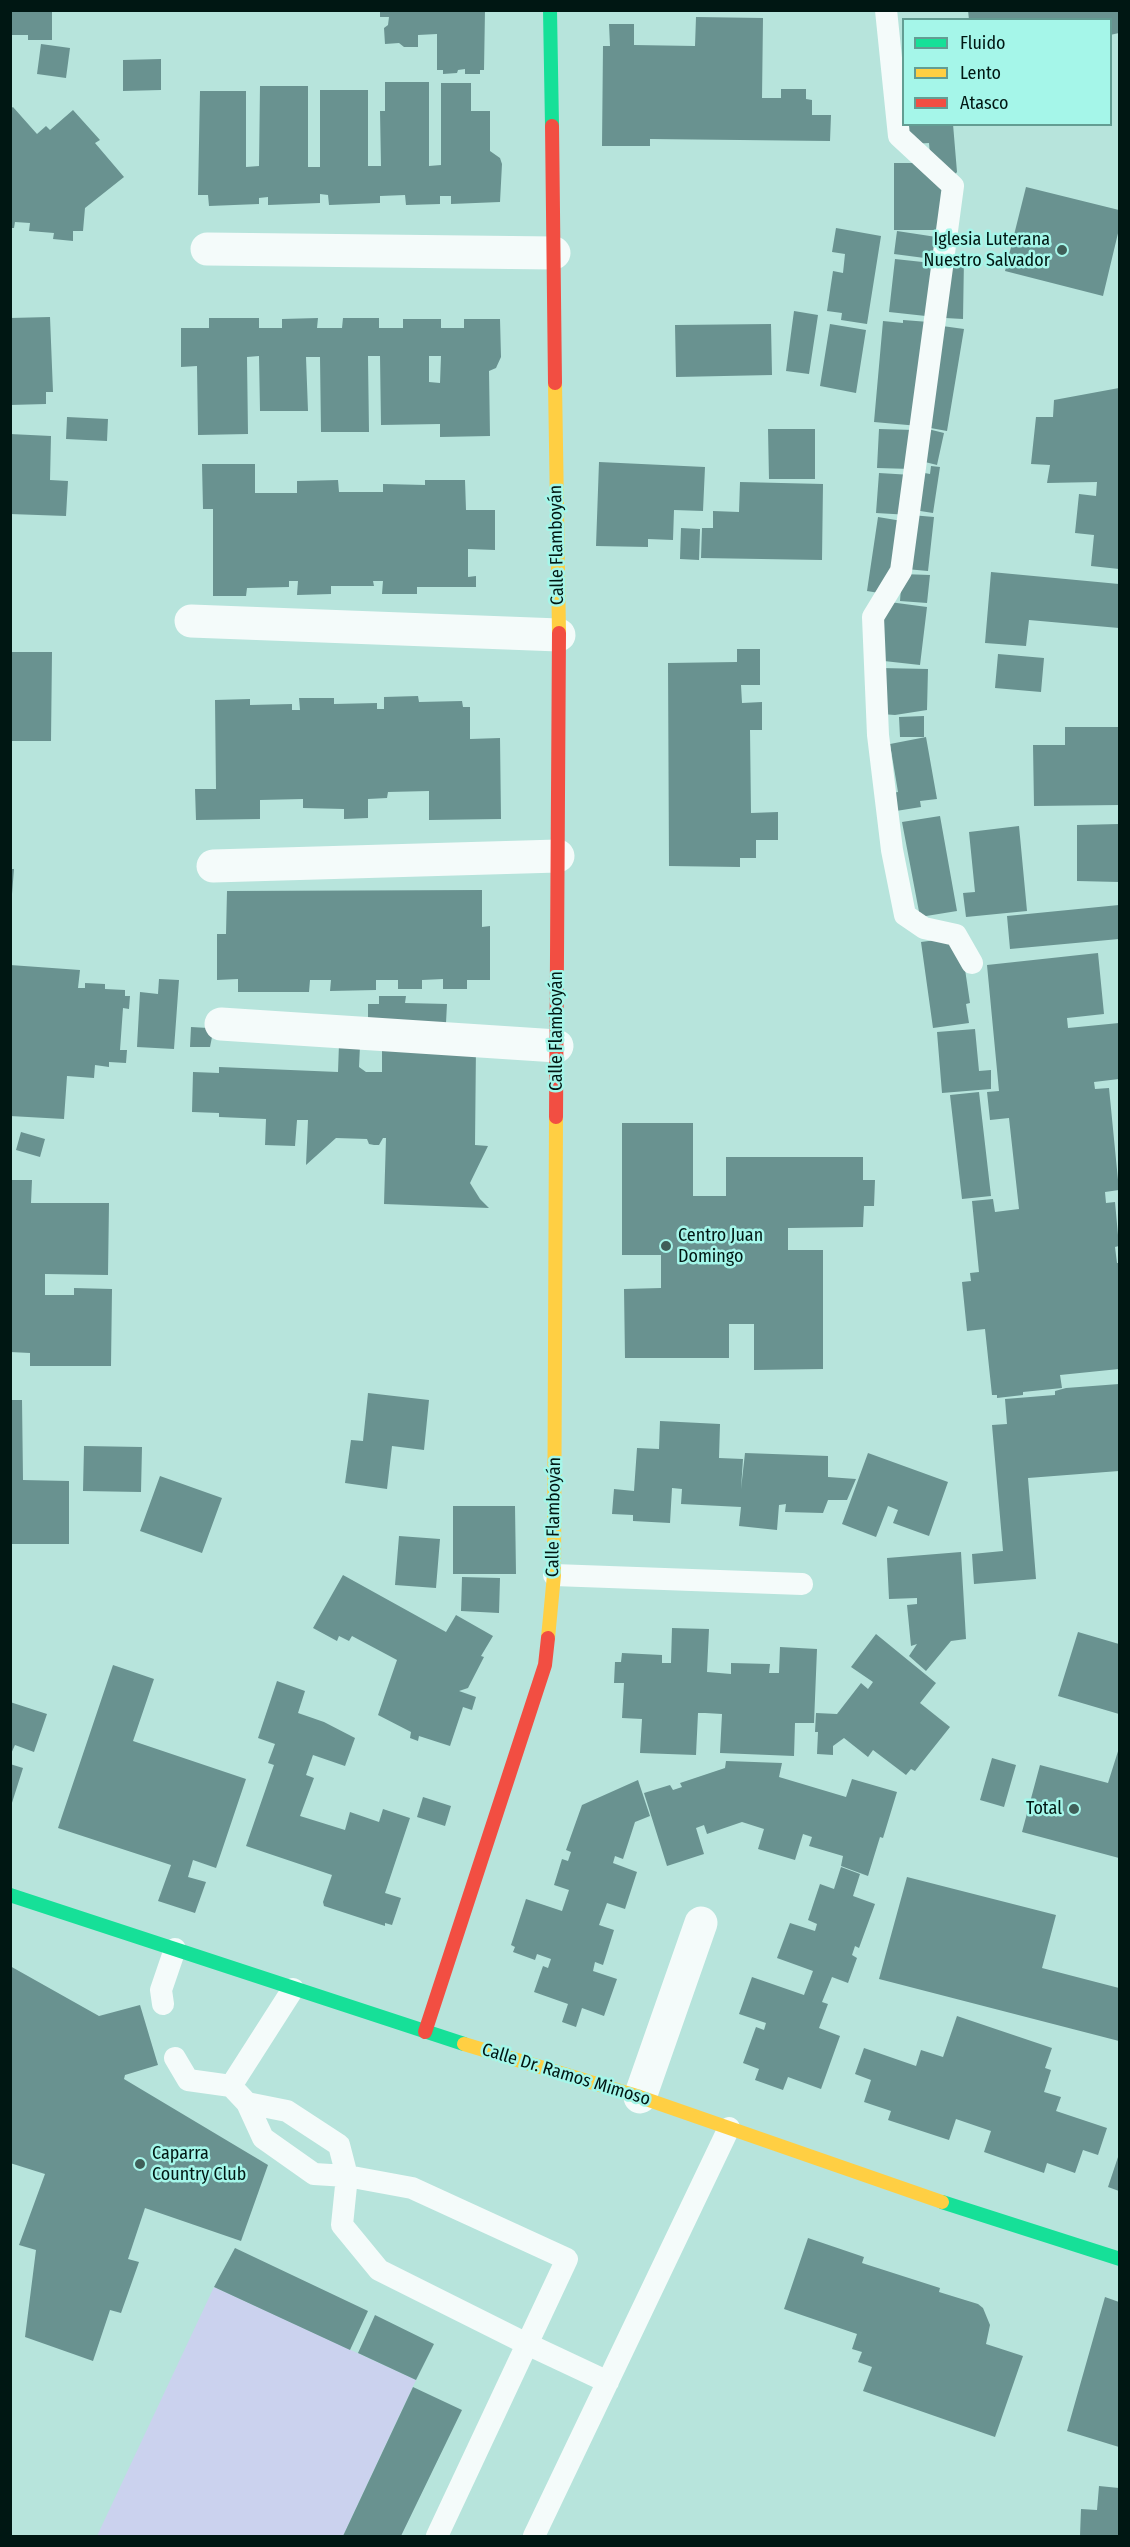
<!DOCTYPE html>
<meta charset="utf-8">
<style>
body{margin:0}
#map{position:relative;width:1130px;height:2547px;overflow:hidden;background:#b7e4dc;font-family:"Fira Sans Condensed",sans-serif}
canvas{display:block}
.frame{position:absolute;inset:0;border:12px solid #001713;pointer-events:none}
.legend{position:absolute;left:902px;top:18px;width:210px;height:108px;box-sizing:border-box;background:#a5f6e9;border:2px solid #639d93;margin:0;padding:8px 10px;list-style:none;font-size:18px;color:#001713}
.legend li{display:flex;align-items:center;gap:12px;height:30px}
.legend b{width:30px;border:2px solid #639d93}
</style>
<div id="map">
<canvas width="1130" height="2547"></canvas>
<div class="frame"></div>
<ul class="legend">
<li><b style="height:8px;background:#16e098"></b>Fluido</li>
<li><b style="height:8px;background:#ffcf43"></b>Lento</li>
<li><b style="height:8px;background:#f24e42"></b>Atasco</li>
</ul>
</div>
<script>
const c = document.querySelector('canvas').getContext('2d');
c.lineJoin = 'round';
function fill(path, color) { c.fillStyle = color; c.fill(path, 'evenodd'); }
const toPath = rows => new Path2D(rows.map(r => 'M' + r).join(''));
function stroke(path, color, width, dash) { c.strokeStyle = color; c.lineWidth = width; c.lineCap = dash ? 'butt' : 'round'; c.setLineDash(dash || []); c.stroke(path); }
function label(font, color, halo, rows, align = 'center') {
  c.font = font + ' "Fira Sans Condensed",sans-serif'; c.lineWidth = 5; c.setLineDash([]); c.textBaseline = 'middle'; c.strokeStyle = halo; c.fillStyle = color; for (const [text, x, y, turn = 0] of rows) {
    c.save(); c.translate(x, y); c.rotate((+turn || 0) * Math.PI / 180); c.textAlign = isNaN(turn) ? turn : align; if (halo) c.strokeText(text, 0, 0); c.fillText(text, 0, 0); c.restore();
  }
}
fill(toPath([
 [214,2287,416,2380,343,2536,97,2536]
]), '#cbd2ee');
fill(toPath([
 [10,10,52,10,52,40,28,40,28,35,10,35],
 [380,10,485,10,484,70,480,70,480,74,465,74,465,69,458,70,457,73,443,74,443,70,437,70,437,34,418,35,418,47,404,47,399,43,385,44,384,28,388,25,389,17,380,17],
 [968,10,1119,10,1119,33,1110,35,1110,20,969,20],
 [696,17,763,18,762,98,781,98,781,89,806,89,806,99,812,100,812,115,831,115,830,141,650,139,650,146,602,146,603,46,610,46,609,24,634,24,634,45,695,46],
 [41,44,70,48,66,78,37,74],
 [161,59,161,90,123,91,123,60],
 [385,82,429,82,429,166,441,165,441,83,471,83,471,111,490,111,490,151,500,158,502,164,500,202,451,204,451,196,440,196,440,204,406,205,405,195,380,196,380,203,329,205,328,195,320,194,320,203,268,205,268,197,259,198,259,204,209,206,208,195,198,195,200,91,246,91,246,167,259,166,260,86,308,86,308,167,320,167,320,90,368,90,368,166,381,166,380,111,385,111],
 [13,107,37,134,46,126,50,130,73,110,100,140,95,143,124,177,85,208,83,231,73,231,73,241,53,239,54,233,29,231,30,223,15,222,14,228,10,228,10,109],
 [904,124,953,124,957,172,952,178,930,155,929,143,913,144],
 [894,163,927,163,946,185,944,230,894,230],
 [1026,187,1119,210,1119,229,1103,296,1005,271],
 [836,228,881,236,867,324,841,320,842,313,827,311,833,271,843,273,845,254,832,252],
 [897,231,943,238,940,260,894,254],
 [945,258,964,258,963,319,945,318],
 [895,259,941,264,935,317,889,312],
 [794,311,818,315,809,374,786,371],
 [50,317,53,392,46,392,46,404,10,405,10,318],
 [209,318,259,318,259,328,282,328,282,319,318,318,317,328,342,328,343,318,379,318,379,328,403,328,403,319,441,319,441,328,464,328,464,319,500,319,501,357,496,368,489,371,490,436,440,437,440,424,381,425,380,356,368,356,369,432,321,432,320,357,306,357,308,411,260,411,259,356,247,357,248,434,198,435,197,366,181,367,181,328,209,328],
 [429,356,441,356,440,383,429,382],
 [903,320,929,322,919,426,874,422,883,321,903,323],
 [771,324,772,375,676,377,675,325],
 [830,324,866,330,856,393,820,386],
 [935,325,964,329,947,431,925,427],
 [1119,388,1119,569,1091,566,1094,535,1075,533,1079,494,1096,496,1097,482,1047,483,1050,465,1031,464,1036,417,1053,417,1054,400],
 [67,417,108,419,107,441,66,439],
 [924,428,944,433,937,465,921,461],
 [768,429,815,429,815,479,769,479],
 [879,429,914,430,912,469,877,468],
 [10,434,51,436,50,480,68,481,66,516,10,514],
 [599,462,705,467,703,511,674,510,673,540,648,539,648,547,596,546],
 [202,464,255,464,255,493,297,493,297,481,338,480,339,492,383,492,383,484,425,485,425,480,465,480,466,510,495,510,495,550,468,549,468,577,476,576,476,587,417,587,417,594,382,594,383,581,373,581,374,586,331,586,331,594,297,595,298,581,289,581,289,587,247,588,246,596,213,596,213,509,203,509],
 [931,466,940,467,933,513,914,510,919,472,930,474],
 [879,473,912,475,910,515,876,513],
 [740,482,823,484,822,560,701,558,702,528,713,528,713,511,739,512],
 [911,515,934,517,928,571,906,569],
 [878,517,908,522,897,596,867,591],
 [681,528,700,529,699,560,680,559],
 [991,572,1119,584,1119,628,1029,620,1026,646,985,643],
 [902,574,930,575,927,603,900,601],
 [882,601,927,607,920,665,875,660],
 [737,649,760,649,760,685,741,685,742,703,762,702,762,730,750,730,751,813,778,812,778,840,756,840,756,858,740,858,740,867,669,866,668,663,737,662],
 [12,652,52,652,51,741,10,741],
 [998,654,1044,658,1041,692,995,688],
 [880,668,928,669,927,710,895,715,881,714],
 [418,696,419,702,462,701,463,707,470,707,470,739,500,738,501,819,429,820,429,791,388,792,387,798,368,799,368,818,344,819,344,809,303,808,303,799,260,800,260,819,196,820,195,789,216,789,215,700,250,699,250,705,292,704,292,710,300,710,299,698,334,698,334,704,377,703,377,709,384,709,384,697],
 [924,716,924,737,900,737,899,717],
 [1065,727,1119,727,1119,805,1034,806,1033,745,1065,745],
 [926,737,937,799,920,801,921,807,896,811,892,793,898,792,890,744],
 [940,816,957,911,920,917,902,822],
 [1119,824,1119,882,1077,881,1077,825],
 [1019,826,1027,911,966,917,963,893,975,892,969,832],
 [10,869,14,869,12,894,10,894],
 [482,890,482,927,490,926,490,980,467,980,467,989,443,989,443,979,422,980,422,989,398,989,398,980,376,980,376,990,330,991,331,980,310,980,309,992,238,992,238,979,217,980,217,934,226,934,227,891],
 [1119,905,1119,939,1010,949,1007,916],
 [951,938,962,949,970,1003,966,1004,969,1023,933,1028,921,942],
 [1098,953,1104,1014,1067,1018,1068,1028,1119,1023,1119,1079,1094,1082,1095,1089,1109,1088,1119,1190,1105,1192,1106,1203,1115,1202,1119,1246,1115,1247,1117,1263,1119,1263,1119,1369,1060,1375,1062,1388,1023,1392,1023,1395,997,1398,997,1395,992,1395,985,1329,967,1331,962,1282,971,1281,970,1273,979,1272,972,1201,993,1199,995,1212,1019,1209,1009,1118,990,1120,987,1092,999,1091,987,965],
 [10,965,80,970,78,988,85,988,85,983,105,984,105,989,125,990,125,996,130,996,129,1009,123,1008,120,1050,127,1050,126,1063,109,1062,109,1067,95,1065,94,1078,67,1076,64,1119,10,1116],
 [159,979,179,980,174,1049,137,1047,140,992,158,994],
 [379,996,406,996,405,1003,447,1004,446,1023,368,1022,368,1004,379,1004],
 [191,1027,208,1028,212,1037,210,1047,190,1047],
 [975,1029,979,1071,991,1070,991,1089,942,1093,937,1032],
 [382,1043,476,1045,475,1145,488,1146,470,1183,480,1199,489,1208,384,1204,386,1138,383,1138,379,1145,374,1145,369,1144,367,1139,336,1138,306,1165,308,1120,297,1120,295,1146,265,1145,266,1119,219,1117,219,1113,192,1112,193,1072,219,1073,219,1067,338,1072,339,1044,360,1046,359,1067,366,1072,382,1072],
 [979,1092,991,1196,962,1199,950,1095],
 [622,1123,693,1123,693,1196,726,1196,726,1157,863,1157,863,1180,875,1180,874,1206,864,1206,863,1227,788,1228,788,1250,823,1250,823,1369,754,1370,754,1324,729,1324,729,1358,625,1358,624,1289,661,1288,661,1255,622,1255],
 [21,1132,45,1139,40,1157,16,1150],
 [10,1180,32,1180,31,1203,109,1203,108,1275,45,1274,45,1295,74,1295,74,1288,112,1289,111,1366,30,1366,30,1353,10,1352],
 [1119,1384,1119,1471,1028,1478,1036,1579,974,1584,972,1554,1003,1551,992,1425,1007,1424,1005,1399,1055,1395,1055,1391,1066,1388],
 [368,1393,429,1400,424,1450,392,1446,387,1489,345,1483,351,1440,363,1441],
 [10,1400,22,1400,23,1480,69,1481,69,1544,10,1544],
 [660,1421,720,1424,719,1458,743,1459,741,1489,745,1453,828,1456,828,1477,856,1479,847,1500,828,1500,823,1513,785,1512,786,1504,779,1505,777,1530,739,1526,741,1507,681,1504,682,1489,672,1488,670,1523,633,1521,633,1515,612,1514,614,1489,634,1491,637,1448,659,1449],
 [84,1446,142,1447,141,1492,83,1491],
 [868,1453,948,1482,929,1536,893,1523,898,1510,888,1506,876,1537,842,1524],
 [160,1476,222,1498,202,1553,140,1531],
 [453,1506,515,1506,516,1574,453,1574],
 [399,1536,440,1539,436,1588,395,1585],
 [961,1552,966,1639,951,1641,926,1671,909,1656,917,1644,911,1646,907,1605,917,1604,917,1598,889,1599,887,1558],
 [343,1575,446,1632,456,1615,493,1636,481,1656,484,1657,468,1688,459,1691,476,1697,472,1710,463,1707,450,1746,419,1736,418,1741,410,1738,411,1732,378,1715,397,1660,352,1636,349,1641,339,1636,337,1641,313,1628],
 [462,1577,500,1578,499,1613,461,1611],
 [672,1628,709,1629,707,1672,731,1674,731,1663,770,1664,769,1673,779,1673,780,1647,817,1649,814,1723,795,1723,794,1756,720,1753,722,1714,705,1713,698,1713,696,1755,640,1753,642,1719,622,1718,624,1683,614,1683,615,1662,621,1662,622,1653,662,1655,662,1663,671,1663],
 [1078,1632,1119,1644,1119,1714,1058,1696],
 [876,1634,936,1683,920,1703,950,1727,915,1771,911,1769,906,1775,873,1750,868,1757,844,1738,833,1746,833,1755,817,1754,818,1732,815,1732,816,1713,837,1714,861,1683,868,1689,873,1682,851,1667],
 [113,1665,154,1679,133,1741,246,1779,216,1868,193,1860,188,1877,206,1882,195,1913,158,1901,171,1865,58,1828],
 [277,1681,305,1691,298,1713,324,1722,355,1738,345,1766,313,1755,306,1775,314,1778,300,1816,345,1830,350,1812,379,1822,383,1809,410,1818,385,1893,401,1898,392,1925,385,1923,385,1926,324,1906,323,1902,332,1875,246,1846,274,1765,268,1763,275,1744,258,1738],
 [10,1702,47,1714,34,1752,15,1745,10,1756],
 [1119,1748,1119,1858,1022,1832,1040,1765,1108,1783],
 [992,1758,1016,1765,1004,1807,980,1800],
 [726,1761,782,1763,779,1777,846,1797,852,1779,897,1792,883,1838,880,1837,868,1876,841,1866,843,1856,809,1846,812,1837,803,1834,795,1860,758,1849,764,1829,742,1822,707,1834,704,1825,696,1828,704,1854,667,1866,644,1793,670,1785,673,1790,682,1787,680,1783,725,1768],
 [10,1764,23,1768,11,1806,10,1806],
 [638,1780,650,1816,635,1822,623,1859,615,1856,613,1863,637,1872,625,1909,607,1903,599,1925,614,1930,603,1965,595,1962,593,1971,617,1979,604,2016,582,2008,576,2027,562,2022,568,2004,534,1992,543,1966,548,1968,551,1959,537,1954,535,1960,513,1952,515,1947,511,1945,526,1899,562,1911,569,1890,554,1885,562,1859,568,1861,571,1852,566,1850,582,1805],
 [423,1797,451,1806,445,1826,417,1817],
 [841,1867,860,1874,853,1896,875,1904,859,1948,855,1946,852,1955,857,1958,848,1983,832,1977,822,2002,828,2004,819,2028,840,2036,821,2089,788,2077,783,2090,755,2080,759,2069,743,2063,756,2027,764,2030,766,2023,739,2014,752,1977,804,1995,813,1971,777,1958,790,1923,815,1931,817,1924,808,1920,820,1884,834,1889],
 [907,1877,1056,1915,1042,1968,1119,1988,1119,2041,879,1979],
 [10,1966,99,2016,140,2005,158,2065,125,2075,124,2079,268,2165,241,2241,145,2208,128,2259,139,2262,121,2313,110,2310,93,2361,25,2337,36,2250,19,2245,45,2174,10,2163],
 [957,2016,1052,2048,1045,2068,1051,2070,1044,2092,1061,2097,1056,2111,1107,2128,1098,2155,1083,2150,1075,2173,1047,2163,1044,2173,984,2152,991,2131,956,2119,949,2140,888,2120,891,2111,864,2102,871,2080,855,2074,864,2048,916,2066,921,2050,943,2057],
 [1119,2154,1119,2191,1108,2187],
 [808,2238,864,2257,862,2263,940,2288,939,2292,978,2304,983,2308,990,2325,986,2344,1023,2356,995,2437,863,2391,872,2367,858,2362,862,2352,852,2349,857,2334,784,2309],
 [235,2248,368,2311,350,2350,214,2287],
 [1105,2297,1119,2302,1119,2447,1067,2431],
 [375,2315,434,2344,416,2380,358,2353],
 [413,2387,462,2410,401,2536,343,2536],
 [1099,2486,1119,2488,1119,2536,1080,2536,1081,2509,1097,2510]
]), '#699290');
stroke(toPath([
 [886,10,899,136,953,186,901,571,873,617,878,735,892,850,905,915,924,928,956,935,972,963],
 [554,1575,802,1584],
 [163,2004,161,1990,175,1949],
 [175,2058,188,2080,231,2086,247,2103,263,2138,314,2174,347,2176,412,2188,567,2259,437,2536],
 [231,2086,293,1989],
 [247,2103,287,2111,339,2145,347,2176,342,2225,379,2270,527,2344,608,2382],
 [534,2536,729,2128]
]), '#f4fbfa', 22);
stroke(toPath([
 [207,249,554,253],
 [191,621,559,635],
 [213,866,558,856],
 [221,1024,557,1046],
 [640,2097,701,1923]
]), '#f4fbfa', 33);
stroke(toPath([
 [550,10,552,126],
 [10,1895,464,2044],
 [942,2202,1120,2259]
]), '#16e098', 14);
stroke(toPath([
 [555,383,559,633],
 [548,1638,554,1575,556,1117],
 [464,2044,640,2097,942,2202]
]), '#ffcf43', 14);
stroke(toPath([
 [552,126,555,383],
 [556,1117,559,633],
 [425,2032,545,1665,548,1638]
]), '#f24e42', 14);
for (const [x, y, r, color] of [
 [1062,250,6,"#405f59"],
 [666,1246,6,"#405f59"],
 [1074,1809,6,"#405f59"],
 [140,2164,6,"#405f59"]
]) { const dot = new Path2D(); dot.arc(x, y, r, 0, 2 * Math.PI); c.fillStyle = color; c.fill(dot); stroke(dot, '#a5f6e9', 2); }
label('18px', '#001713', '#a5f6e9', [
 ["Iglesia Luterana",1050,240],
 ["Nuestro Salvador",1050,261],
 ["Centro Juan",678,1236,"left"],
 ["Domingo",678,1257,"left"],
 ["Total",1062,1809],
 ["Caparra",152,2154,"left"],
 ["Country Club",152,2175,"left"]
], 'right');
label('18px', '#001713', '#a5f6e9', [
 ["Calle Flamboyán",557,545,-91],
 ["Calle Flamboyán",557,1031,-90],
 ["Calle Flamboyán",554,1517,-89],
 ["Calle Dr. Ramos Mimoso",566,2075,17]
]);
</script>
